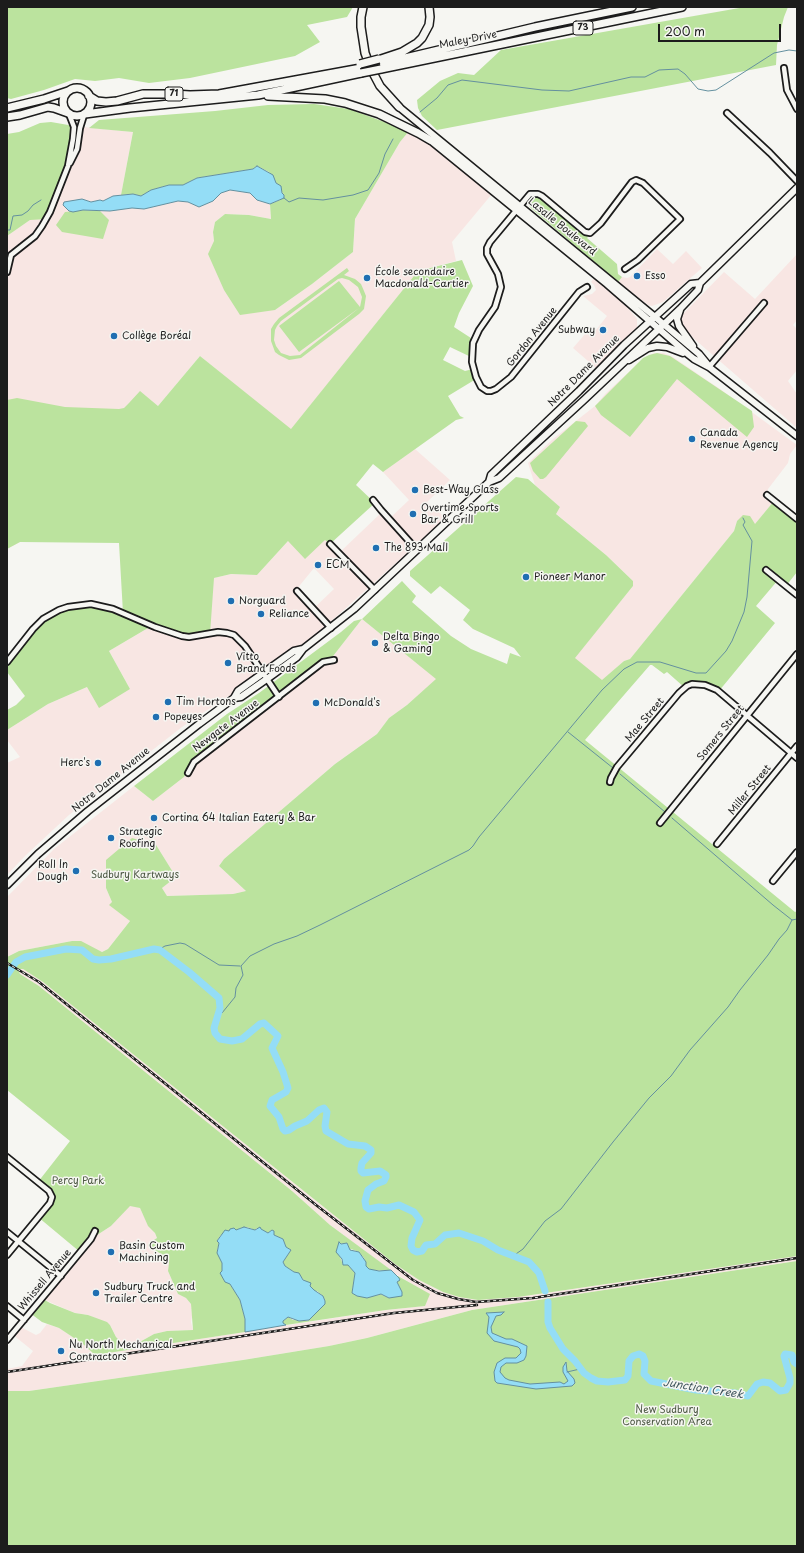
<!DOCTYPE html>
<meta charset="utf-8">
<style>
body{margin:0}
#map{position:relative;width:804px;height:1553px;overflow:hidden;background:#f6f6f2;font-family:"Playpen Sans",sans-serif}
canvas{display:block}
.frame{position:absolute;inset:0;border:8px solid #1c1c1c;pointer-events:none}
.scale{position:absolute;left:658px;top:24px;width:123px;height:18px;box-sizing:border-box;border:2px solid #1c1c1c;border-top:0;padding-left:5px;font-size:12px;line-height:14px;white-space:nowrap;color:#1c1c1c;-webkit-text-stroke:3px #f6f6f2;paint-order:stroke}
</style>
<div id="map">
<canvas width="804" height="1553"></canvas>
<div class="frame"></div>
<div class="scale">200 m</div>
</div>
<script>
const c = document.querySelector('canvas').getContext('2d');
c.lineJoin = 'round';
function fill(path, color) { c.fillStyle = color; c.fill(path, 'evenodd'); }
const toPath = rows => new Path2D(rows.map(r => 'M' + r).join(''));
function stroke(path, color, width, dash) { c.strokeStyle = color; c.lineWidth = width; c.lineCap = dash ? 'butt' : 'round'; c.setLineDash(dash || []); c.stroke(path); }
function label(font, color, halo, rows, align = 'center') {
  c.font = font + ' "Playpen Sans",sans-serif'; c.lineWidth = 3; c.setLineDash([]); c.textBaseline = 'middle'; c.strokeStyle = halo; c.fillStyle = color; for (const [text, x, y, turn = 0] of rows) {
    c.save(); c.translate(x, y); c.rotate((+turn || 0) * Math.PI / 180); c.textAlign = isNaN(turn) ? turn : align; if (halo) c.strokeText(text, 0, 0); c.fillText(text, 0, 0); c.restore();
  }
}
fill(toPath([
 [74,126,133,132,121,195,113,196,103,201,100,200,91,202,87,200,73,212,83,210,110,211,132,208,144,209,178,201,188,202,199,207,213,201,221,193,230,190,250,193,257,200,270,204,271,219,249,215,225,214,215,222,213,232,214,241,275,310,312,284,353,252,355,219,400,142,409,131,427,142,492,194,452,242,456,261,418,271,291,430,200,356,158,406,140,392,20,542,7,549,7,236,30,220],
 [657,249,673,264,686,251,702,268,663,302,652,306,648,305,618,282,622,277,627,278,630,277],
 [797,254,797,320,793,325,797,329,797,370,788,381,797,394,797,428,692,337,682,325,681,319,683,314,724,272,755,299],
 [595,277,617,295,637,319,637,327,596,368,573,348,591,327,596,330,607,316,583,296,592,294,596,290,594,285,591,282],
 [654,353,664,353,673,357,720,389,797,445,790,454,788,463,768,489,767,495,774,501,755,525,737,521,734,531,630,659,624,661,602,681,574,658,633,586,633,581,606,555,555,513,560,507,535,485,528,463,553,439,595,406,606,393,643,359],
 [415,449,450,480,427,502,446,518,327,625,234,698,228,696,182,727,132,766,69,815,25,856,7,875,7,763,20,757,7,740,7,730,48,704,87,687,130,689,109,651,148,628,188,641,214,578,231,574,257,575,288,541,325,539,339,553,382,512,389,519,409,500,383,472],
 [314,568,334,589,313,609,296,590],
 [362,619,437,679,407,705,389,718,377,734,335,764,224,859,219,866,246,891,233,894,167,896,162,888,176,877,153,840,142,841,136,839,106,888,112,902,130,921,108,949,102,952,72,941,19,951,7,957,7,897,54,849,134,786,153,801,184,777,190,767,323,662,330,660],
 [17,969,23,969,43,982,395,1264,419,1280,443,1292,459,1297,478,1300,518,1297,797,1256,797,1261,472,1310,367,1338,329,1346,243,1360,29,1391,7,1391,7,1369,22,1366,33,1351,12,1334,19,1326,36,1335,40,1333,47,1324,59,1328,83,1344,95,1355,386,1310,424,1306,429,1294,394,1273,330,1225,292,1191,39,986,20,974],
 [130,1205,140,1208,148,1225,155,1233,157,1238,149,1243,148,1246,166,1257,169,1263,168,1271,178,1294,186,1298,191,1304,192,1316,191,1322,193,1330,167,1331,154,1334,138,1343,129,1345,121,1342,116,1337,110,1325,88,1315,75,1313,63,1308,43,1299,91,1239,111,1226]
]), '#f8e6e3');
fill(toPath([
 [7,7,353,7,347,17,307,25,320,42,295,56,190,78,149,83,119,78,95,81,75,79,44,90,11,99,7,98],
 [745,7,788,7,784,17,777,45,776,65,437,130,422,116,418,108,417,100,440,81,458,73,474,75,501,50],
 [314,104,349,109,360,113,409,131,400,142,355,219,353,252,312,284,275,310,240,315,224,290,208,254,214,241,213,232,215,222,225,214,249,215,271,219,270,204,280,200,284,195,269,172,257,166,253,169,197,178,183,185,169,185,151,190,141,196,133,194,121,195,133,132,89,128,99,120,215,111,268,105],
 [51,122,74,126,72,153,47,219,30,220,7,236,7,134,19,132,40,123],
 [534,197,541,198,587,236,588,237,587,238,617,264,618,274,622,277,618,282,532,209,529,206,529,203],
 [83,210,100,211,109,220,103,239,62,232,56,225,65,212],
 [462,260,473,286,459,313,454,327,474,340,471,357,450,347,443,360,465,371,473,369,476,379,448,396,460,416,464,418,456,420,383,472,373,464,356,485,375,503,330,544,325,540,305,559,288,541,257,575,231,574,214,578,210,634,197,636,188,641,148,628,109,651,130,689,99,708,87,687,48,704,7,730,7,710,16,705,25,696,7,672,7,663,33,629,59,610,91,604,123,613,119,543,20,542,7,549,7,400,17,398,65,407,119,409,124,408,129,403,140,391,158,406,200,356,291,429,418,271],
 [347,268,349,271,344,275,355,279,361,284,364,291,366,296,364,309,359,314,301,358,289,360,279,355,275,352,271,341,271,329,274,324,279,318],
 [342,278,349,280,358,287,362,297,360,307,339,281,279,326,299,352,359,308,300,355,290,356,281,353,276,346,274,340,275,330,277,326,281,321,338,279],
 [657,353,670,356,752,411,754,427,747,437,677,379,630,437,601,415,595,406,643,358,649,355],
 [576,421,585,422,588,426,546,477,543,479,540,479,533,471,530,463],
 [516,477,528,479,560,507,556,514,606,555,633,581,633,586,575,658,602,680,624,661,630,659,734,531,737,521,743,515,750,516,755,524,774,501,797,519,797,572,786,586,778,580,756,606,775,623,719,691,705,684,684,687,667,672,664,674,652,665,650,665,585,740,795,912,797,911,797,1256,518,1297,478,1300,459,1297,443,1292,419,1280,395,1264,43,982,23,969,18,969,20,974,39,986,292,1191,330,1225,391,1270,389,1271,371,1270,366,1266,364,1258,359,1252,351,1249,350,1250,347,1243,339,1244,337,1248,343,1265,348,1265,355,1273,352,1293,364,1297,379,1295,380,1294,389,1298,402,1292,397,1282,398,1276,430,1294,425,1306,386,1310,286,1325,283,1323,283,1321,288,1317,293,1320,307,1321,325,1304,325,1301,323,1296,317,1291,314,1291,300,1276,285,1266,283,1262,291,1250,286,1247,283,1239,274,1235,274,1231,272,1230,268,1233,257,1228,255,1230,247,1227,241,1228,235,1231,227,1231,220,1236,217,1241,219,1243,217,1251,222,1263,224,1280,230,1284,240,1300,245,1319,245,1332,95,1355,83,1344,59,1328,42,1322,30,1313,43,1299,50,1303,75,1313,88,1315,107,1322,110,1325,116,1337,121,1342,129,1345,138,1343,154,1334,167,1331,193,1330,191,1304,186,1298,178,1294,168,1271,169,1263,166,1257,148,1246,149,1243,157,1238,155,1233,148,1226,140,1208,130,1206,111,1226,91,1239,80,1252,38,1217,52,1197,38,1182,70,1141,7,1090,7,957,19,951,72,941,81,941,102,952,108,949,130,921,109,905,112,902,106,888,106,860,132,838,142,841,153,840,176,877,162,888,167,896,233,894,246,891,219,866,224,859,335,764,377,734,389,718,407,705,436,679,362,619,330,660,323,662,194,762,184,777,153,801,134,786,227,714,259,693,341,632,354,621,362,619,402,581,416,596,412,602,451,636,471,649,507,664,510,653,521,657,514,648,473,629,463,620,470,610,440,586,431,594,410,576,410,571],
 [797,1261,797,1546,7,1546,7,1391,29,1391,243,1360,329,1346,367,1338,472,1310]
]), '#bbe39e');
const water = toPath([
 [257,166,273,175,276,183,281,186,282,193,284,195,284,198,270,204,257,200,250,193,230,190,221,193,213,201,199,207,188,202,178,201,144,209,132,208,110,211,83,210,73,212,69,211,63,205,64,202,82,199,91,202,100,200,103,201,113,196,133,194,141,196,151,190,169,185,183,185,197,178,253,169,257,166],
 [244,1227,255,1230,260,1227,261,1229,268,1233,272,1230,274,1231,274,1235,283,1239,286,1247,291,1250,283,1262,285,1266,294,1272,299,1273,303,1280,311,1283,310,1286,314,1290,323,1296,325,1301,325,1304,309,1320,299,1321,288,1317,283,1321,283,1323,286,1325,245,1332,245,1319,240,1300,230,1284,225,1282,220,1273,222,1271,222,1263,217,1253,219,1243,217,1241,225,1230,229,1231,230,1229,234,1228,236,1230,244,1227],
 [339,1242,341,1244,347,1243,350,1250,359,1252,366,1262,366,1266,369,1269,379,1271,391,1270,399,1278,400,1280,397,1282,402,1292,402,1296,389,1298,381,1294,367,1298,357,1296,352,1293,355,1273,348,1265,343,1265,342,1259,336,1252,339,1242],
 [504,1312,501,1315,496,1316,491,1327,492,1333,506,1339,512,1339,527,1346,526,1356,524,1360,517,1363,506,1363,501,1367,500,1372,505,1378,509,1380,530,1384,560,1382,564,1384,568,1381,563,1372,563,1367,566,1362,567,1371,574,1379,575,1383,572,1386,536,1389,497,1383,495,1381,494,1372,497,1363,505,1358,516,1358,521,1353,520,1349,518,1347,494,1341,487,1333,489,1317,486,1313,504,1312]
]);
fill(water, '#94ddf6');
stroke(water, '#64909f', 1);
stroke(toPath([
 [420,112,437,98,448,85,462,80,542,90,569,91,631,77,645,77,659,70,678,69,685,74,698,89,708,91,716,90,774,53,789,50,797,51],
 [284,198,289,202,299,198,323,200,353,195,368,190,379,173,385,154,393,139],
 [7,230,10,230,13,216,22,215,28,211,33,205,41,200],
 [568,732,613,768],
 [620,774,665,812],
 [672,818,773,905,792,920,797,919],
 [158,950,165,946,180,943,185,944,219,965,240,966],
 [217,1016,222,1013,235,997,236,988,243,975,241,966,250,956,274,944,297,936,320,925,469,850,473,846,479,837,602,690,624,669,637,662,660,662,696,673,706,673,726,651,732,641,744,612,747,597,752,541,743,525,745,522,743,518],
 [513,1256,523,1249,545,1221,561,1209,613,1142,649,1098,671,1076,690,1050,728,1007,740,990,768,955,779,939,787,930,792,920],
 [567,1372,580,1369]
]), '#64909f', 1);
stroke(toPath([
 [7,975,16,962,25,957,66,949,82,950,93,959,99,960,111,959,154,949,160,950,189,972,219,998,220,1008,214,1028,215,1033,220,1039,232,1041,242,1039,260,1024,264,1023,278,1036,272,1048,283,1072,288,1088,286,1092,272,1100,270,1106,279,1117,283,1129,285,1131,289,1130,295,1126,307,1121,319,1110,324,1108,327,1112,325,1126,326,1131,348,1144,365,1146,371,1150,371,1153,362,1163,361,1168,361,1171,363,1173,380,1171,386,1175,386,1177,384,1181,376,1184,368,1190,365,1201,366,1207,369,1209,379,1207,387,1208,399,1205,414,1212,420,1220,412,1238,411,1246,413,1250,417,1252,422,1251,426,1245,435,1244,445,1235,459,1233,483,1241,498,1250,529,1262,539,1273,545,1291],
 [548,1302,548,1322,550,1328,563,1349,575,1361,584,1373,591,1378,597,1381,608,1382,625,1380,628,1376,629,1361,633,1356,639,1354,643,1356,645,1361,644,1374,651,1381,696,1390,735,1393,748,1396,757,1384,763,1382,770,1383,780,1391,786,1390,790,1383,790,1378,784,1356,785,1354,792,1355,794,1362,797,1364]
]), '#94ddf6', 7);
const minor = toPath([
 [784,68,787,90,797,109],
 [727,113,770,153,797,181],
 [70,163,77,149,80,128,84,115],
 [7,272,11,255,35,236,42,226,50,212,68,166,73,139,74,127,69,114],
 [587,287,579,292,511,377,496,389,491,391,487,391,481,387,476,377,472,362,473,343,479,330,495,307,501,287,498,274,487,254,487,248,490,242,530,194,538,194,542,196,585,232,590,233,601,223,632,182,636,180,643,183,680,219,638,260,625,269],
 [709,367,764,303],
 [767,495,797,519],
 [373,500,381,510,417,550],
 [330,544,375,590],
 [766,570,797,595],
 [297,591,331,628],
 [7,662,33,629,43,619,59,610,68,607,91,604,113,609,155,627,182,636,189,637,218,632,227,633,234,635,245,646,279,697],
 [188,773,194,762,323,662,334,660],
 [610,782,611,778,617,767,679,693,687,686,692,684,705,685,717,690,797,758],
 [660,823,797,654],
 [717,844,797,746],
 [773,881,797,852],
 [7,1157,49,1191,52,1197,50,1203,7,1255],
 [7,1232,61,1276],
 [7,1306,24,1320],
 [7,1340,53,1285,91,1239,95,1231]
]);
const major = toPath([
 [399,107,655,317,699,354,708,365],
 [430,140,607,284,689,355,694,359,709,367,797,436],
 [680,310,677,319,679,326,693,346],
 [629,360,648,348,657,346,667,347,683,353],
 [489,482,491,475,579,391,624,345,691,284,700,283,797,188],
 [234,698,241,697,271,676,297,657,303,649,354,609,489,482,499,478,585,399,680,309,698,290,700,283],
 [7,885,38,854,88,811,199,724,234,698,238,691,294,651,303,649]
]);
const highway = toPath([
 [363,7,361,17,361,27,365,53,371,69,380,86,399,107],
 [381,59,402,52,417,43,422,38,429,25,430,17,429,7],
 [380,64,535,27,632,7],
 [381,69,682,7],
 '63 102a14 14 0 1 1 28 0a14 14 0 1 1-28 0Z',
 [89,96,97,101,106,102,117,101,143,94,174,94,190,95,219,94,361,68],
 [268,96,325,99,345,103,379,114,418,133,430,140],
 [7,108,44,99,68,91],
 [85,114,130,108,258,95,361,73],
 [7,117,20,115,48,107,54,108,68,113]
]);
stroke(minor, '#1c1c1c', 8);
stroke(major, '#1c1c1c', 9);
stroke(highway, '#1c1c1c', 10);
stroke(minor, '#f6f6f2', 4.5);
stroke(major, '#f6f6f2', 6);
stroke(highway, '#f6f6f2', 7);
const rail = toPath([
 [7,963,39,982,316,1205,413,1280,437,1293,458,1299,476,1302,533,1298,797,1258],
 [7,1372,394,1313,477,1305]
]);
stroke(rail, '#1c1c1c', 2.5);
stroke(rail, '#f6f6f2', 1, [3]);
const highwayBridge = toPath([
 [360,64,379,59],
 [361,73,381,69]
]);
stroke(highwayBridge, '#1c1c1c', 10, []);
stroke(highwayBridge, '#f6f6f2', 7);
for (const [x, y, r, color] of [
 [637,276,4,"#1f6fb2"],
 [367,278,4,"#1f6fb2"],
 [603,330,4,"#1f6fb2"],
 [114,336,4,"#1f6fb2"],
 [692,439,4,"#1f6fb2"],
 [415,490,4,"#1f6fb2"],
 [413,514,4,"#1f6fb2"],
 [376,548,4,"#1f6fb2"],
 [318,565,4,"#1f6fb2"],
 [526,577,4,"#1f6fb2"],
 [231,601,4,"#1f6fb2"],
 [261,614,4,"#1f6fb2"],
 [375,643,4,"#1f6fb2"],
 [228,663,4,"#1f6fb2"],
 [168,702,4,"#1f6fb2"],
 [316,703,4,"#1f6fb2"],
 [156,717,4,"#1f6fb2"],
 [98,763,4,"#1f6fb2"],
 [154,818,4,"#1f6fb2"],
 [111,838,4,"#1f6fb2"],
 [76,871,4,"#1f6fb2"],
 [111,1252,4,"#1f6fb2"],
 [96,1293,4,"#1f6fb2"],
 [61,1351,4,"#1f6fb2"]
]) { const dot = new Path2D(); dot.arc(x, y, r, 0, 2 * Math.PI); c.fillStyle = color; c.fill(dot); stroke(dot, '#f6f6f2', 1.5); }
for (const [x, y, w] of [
 [583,28,20],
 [174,94,18]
]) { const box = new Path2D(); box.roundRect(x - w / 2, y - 7, w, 14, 3); c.fillStyle = '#f6f6f2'; c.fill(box); stroke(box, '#1c1c1c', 1); }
label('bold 9px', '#1c1c1c', null, [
 ["73",583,28],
 ["71",174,94]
]);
label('10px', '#1c1c1c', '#f6f6f2', [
 ["Maley Drive",468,40,-11],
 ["Lasalle Boulevard",562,227,39],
 ["Gordon Avenue",532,337,-51],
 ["Notre Dame Avenue",584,371,-45],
 ["Mae Street",645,720,-50],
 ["Newgate Avenue",226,726,-37],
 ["Somers Street",721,733,-51],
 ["Notre Dame Avenue",111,780,-39],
 ["Miller Street",750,790,-51],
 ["Whissell Avenue",45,1280,-50]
]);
label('10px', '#1c1c1c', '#f6f6f2', [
 ["École secondaire",375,272],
 ["Macdonald-Cartier",375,284],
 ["Esso",645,276],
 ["Subway",595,330,"right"],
 ["Collège Boréal",122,336],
 ["Canada",700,433],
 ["Revenue Agency",700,445],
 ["Best-Way Glass",423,490],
 ["Overtime Sports",421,508],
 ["Bar & Grill",421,520],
 ["The 893 Mall",384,548],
 ["ECM",326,565],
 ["Pioneer Manor",534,577],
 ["Norguard",239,601],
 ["Reliance",269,614],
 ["Delta Bingo",383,637],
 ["& Gaming",383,649],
 ["Vitto",236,657],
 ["Brand Foods",236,669],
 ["Tim Hortons",176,702],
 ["McDonald's",324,703],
 ["Popeyes",164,717],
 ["Herc's",90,763,"right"],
 ["Cortina 64 Italian Eatery & Bar",162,818],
 ["Strategic",119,832],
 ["Roofing",119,844],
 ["Roll In",68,865,"right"],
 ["Dough",68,877,"right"],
 ["Basin Custom",119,1246],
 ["Machining",119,1258],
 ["Sudbury Truck and",104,1287],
 ["Trailer Centre",104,1299],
 ["Nu North Mechanical",69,1345],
 ["Contractors",69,1357]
], 'left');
label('10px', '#4c5843', '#f6f6f2', [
 ["Sudbury Kartways",135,875],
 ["Percy Park",78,1181],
 ["New Sudbury",667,1410],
 ["Conservation Area",667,1422]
]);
label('italic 11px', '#40565d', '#f6f6f2', [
 ["Junction Creek",703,1389,9]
]);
</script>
